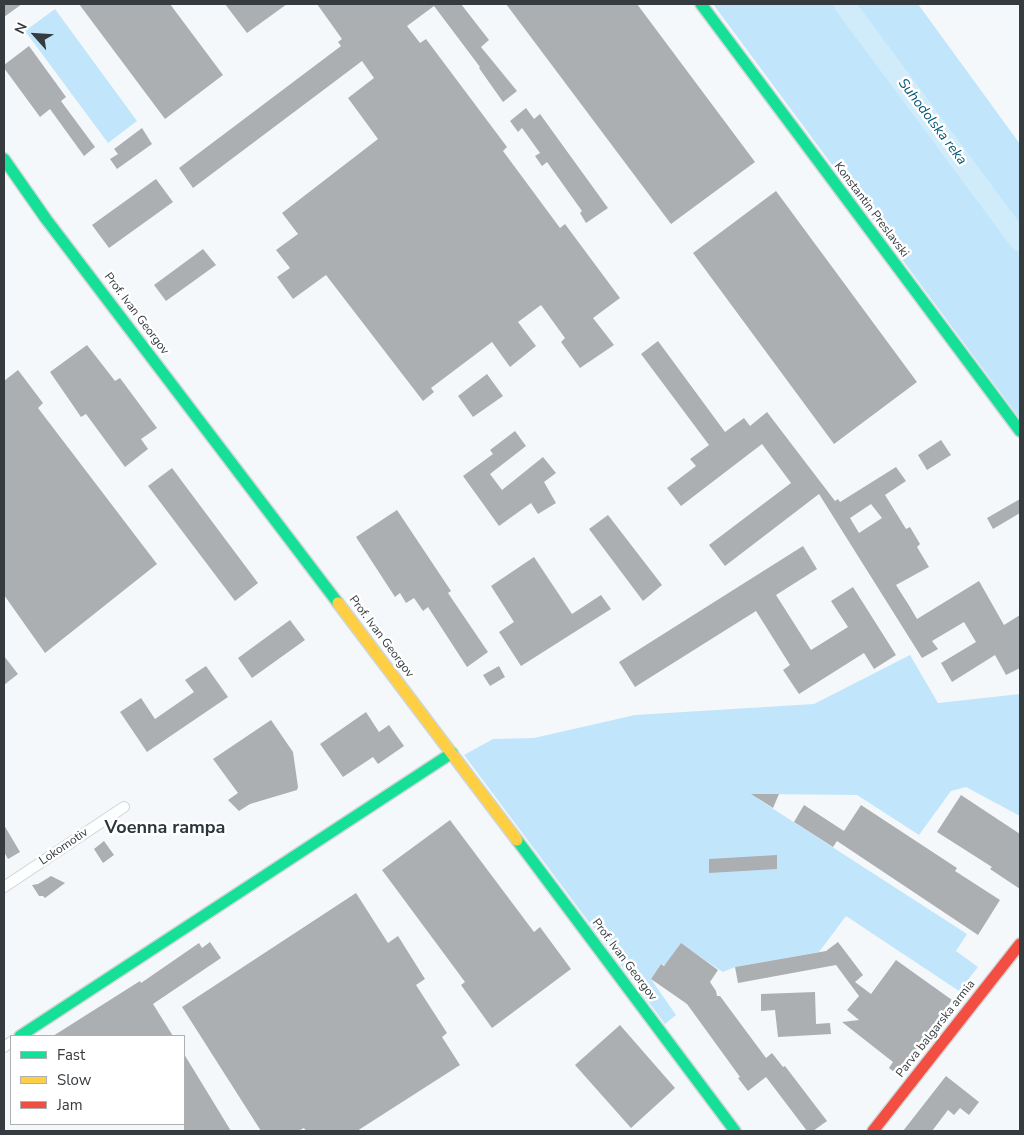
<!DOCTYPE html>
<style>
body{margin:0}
#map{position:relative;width:1024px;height:1135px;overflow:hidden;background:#f4f8fa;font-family:"Nunito Sans",sans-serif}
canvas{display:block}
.frame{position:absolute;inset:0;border:5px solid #353b3e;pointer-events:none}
.legend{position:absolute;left:10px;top:1035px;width:175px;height:90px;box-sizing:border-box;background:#fff;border:1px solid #aeb1b2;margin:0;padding:6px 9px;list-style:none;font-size:15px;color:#353b3e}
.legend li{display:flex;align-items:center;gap:10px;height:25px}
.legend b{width:25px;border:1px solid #aeb1b2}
.north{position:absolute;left:10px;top:10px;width:50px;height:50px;-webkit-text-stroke:4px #fff;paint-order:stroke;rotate:296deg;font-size:14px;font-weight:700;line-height:20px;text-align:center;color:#353b3e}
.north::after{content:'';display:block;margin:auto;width:18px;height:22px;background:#353b3e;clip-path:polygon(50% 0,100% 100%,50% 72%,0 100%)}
</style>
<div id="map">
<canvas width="1024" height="1135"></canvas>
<div class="frame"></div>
<ul class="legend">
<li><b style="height:6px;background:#16e098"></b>Fast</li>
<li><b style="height:6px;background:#ffcf43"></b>Slow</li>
<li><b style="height:6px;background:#f24e42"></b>Jam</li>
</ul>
<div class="north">N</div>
</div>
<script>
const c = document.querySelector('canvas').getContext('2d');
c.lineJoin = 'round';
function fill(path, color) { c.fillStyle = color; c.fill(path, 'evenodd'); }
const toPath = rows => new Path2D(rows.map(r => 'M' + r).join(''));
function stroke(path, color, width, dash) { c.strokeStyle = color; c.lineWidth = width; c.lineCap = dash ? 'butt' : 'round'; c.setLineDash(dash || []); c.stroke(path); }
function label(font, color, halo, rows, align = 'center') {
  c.font = font + ' "Nunito Sans",sans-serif'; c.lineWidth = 5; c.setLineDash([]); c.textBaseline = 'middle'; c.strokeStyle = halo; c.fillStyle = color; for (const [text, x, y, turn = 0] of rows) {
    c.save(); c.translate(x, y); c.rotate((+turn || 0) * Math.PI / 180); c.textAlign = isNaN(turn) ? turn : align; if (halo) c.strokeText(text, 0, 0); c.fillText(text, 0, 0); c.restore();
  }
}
fill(toPath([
 [713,4,918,4,1020,144,1020,419],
 [55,9,137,121,108,143,25,31],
 [910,655,938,703,1020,694,1020,816,966,787,951,791,919,835,857,795,759,794,758,799,967,934,956,951,978,967,959,991,846,916,819,952,735,967,723,972,681,944,665,965,661,964,651,979,676,1015,665,1024,464,755,493,739,534,738,635,715,814,704]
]), '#c1e6fb');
stroke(toPath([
 [844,4,1020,241]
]), '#d0ebf9', 21);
fill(toPath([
 [4,4,22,4,4,17],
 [79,4,170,4,223,75,165,119],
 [225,4,287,4,247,33],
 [317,4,461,4,489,40,481,47,517,91,503,102,479,68,480,67,434,6,407,26,420,43,426,39,507,147,503,151,560,228,565,224,620,298,593,318,614,345,580,368,561,342,565,338,541,305,518,322,536,346,510,367,492,342,431,388,434,392,423,401,326,275,293,299,277,277,290,268,276,250,298,234,282,213,378,139,348,98,374,78,362,61,193,188,179,168,341,46,338,42,342,39],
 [506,4,637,4,755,162,671,224],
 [29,46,66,97,61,101,95,147,84,156,50,109,40,117,4,68,4,65],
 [526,108,534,119,540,114,608,208,586,223,580,213,582,211,547,162,542,166,535,156,540,153,522,128,518,132,510,121],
 [142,128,152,144,117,169,110,159,118,154,114,149],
 [156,179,173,202,109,248,92,225],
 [776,191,917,382,834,444,693,253],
 [203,249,216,265,166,301,154,285],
 [658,341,725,432,744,418,750,426,767,412,835,501,838,499,840,502,896,467,906,481,885,495,906,529,910,527,920,544,917,547,929,567,896,585,910,607,917,619,979,581,1004,625,1020,615,1020,668,1006,675,995,655,952,682,941,663,976,642,964,622,932,641,938,649,922,658,819,494,725,566,709,545,791,483,762,444,681,506,667,488,696,466,690,459,709,445,641,354],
 [871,504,882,518,859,533,850,518],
 [87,345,115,381,120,378,157,428,141,439,148,449,125,467,86,414,81,417,50,372],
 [18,370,43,403,38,408,157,564,45,653,4,595,4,381],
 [487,374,503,396,473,417,458,396],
 [515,431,526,446,490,474,502,490,543,457,556,473,544,482,556,503,538,514,531,503,499,526,463,476,493,454,490,450],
 [941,440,951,455,927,470,918,455],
 [172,468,258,583,235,601,148,486],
 [1020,499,1020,513,993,529,987,518],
 [397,510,451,591,448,593,488,652,467,667,428,607,423,611,414,598,406,603,400,593,395,597,356,537],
 [608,515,662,585,643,601,589,529],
 [803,546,817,569,776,595,811,650,848,627,831,601,853,587,896,655,874,669,864,653,799,694,783,670,790,665,756,611,635,687,619,662],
 [534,557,572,614,601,595,611,609,521,666,499,632,514,622,491,586],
 [290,620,305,640,252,678,238,658],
 [4,656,18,674,4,685],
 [206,666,228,697,147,752,120,712,141,698,155,719,194,692,185,680],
 [499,666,505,677,490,686,483,675],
 [366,712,379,732,389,725,404,746,378,764,373,757,343,777,320,744],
 [271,720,293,752,298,787,297,790,250,804,239,811,228,800,238,793,213,759],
 [751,794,779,794,773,808],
 [961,795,1020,834,1020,889,990,869,992,867,937,832],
 [804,805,844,831,861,805,957,868,955,871,1000,900,978,935,837,841,833,847,794,822],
 [450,820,534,932,540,927,571,969,492,1028,461,985,465,982,382,870],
 [4,825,20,852,8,859,4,852],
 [104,841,114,855,103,863,94,849],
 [777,855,777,869,709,873,709,859],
 [51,876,65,883,45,898,43,896,39,896,32,885,38,884],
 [356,893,388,943,398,936,425,979,416,985,447,1033,442,1037,460,1065,357,1131,306,1131,304,1128,298,1131,261,1131,182,1007],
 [210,942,221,958,153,1004,173,1036,53,1036,140,981,141,983,199,943,202,948],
 [838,942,863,975,855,982,871,994,896,960,952,1000,898,1075,889,1068,893,1062,842,1022,859,1020,847,1010,859,996,836,965,738,983,735,967,826,951],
 [681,943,718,970,710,982,716,991,717,996,720,996,766,1058,772,1053,783,1067,785,1066,827,1121,813,1131,807,1131,766,1077,748,1091,738,1078,740,1077,687,1004,651,979,661,964,664,966],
 [815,992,816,1024,830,1023,831,1034,778,1037,775,1010,761,1011,761,994],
 [620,1025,675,1088,631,1128,575,1065],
 [184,1054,231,1131,184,1131],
 [946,1076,979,1102,969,1115,960,1108,954,1115,948,1110,932,1131,903,1131]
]), '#abafb2');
const street = toPath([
 [4,887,124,807],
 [4,1047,11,1042]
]);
const fast = toPath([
 [701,4,1020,431],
 [4,159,46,219,338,603],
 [517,840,735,1131],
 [20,1036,452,753]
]);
const slow = toPath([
 [338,603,517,840]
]);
const jam = toPath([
 [873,1131,1020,944]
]);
stroke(street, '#d0d5d8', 12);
stroke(fast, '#d0d5d8', 14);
stroke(slow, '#d0d5d8', 14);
stroke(jam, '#d0d5d8', 14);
stroke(street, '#fdfefe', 10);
stroke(fast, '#16e098', 11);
stroke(slow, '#ffcf43', 11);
stroke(jam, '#f24e42', 11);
label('12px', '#353b3e', '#fff', [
 ["Konstantin Preslavski",871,210,53],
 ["Prof. Ivan Georgov",136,314,53],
 ["Prof. Ivan Georgov",381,637,53],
 ["Lokomotiv",64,847,-34],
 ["Prof. Ivan Georgov",624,960,53],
 ["Parva balgarska armia",936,1029,-52]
]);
label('italic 14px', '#015576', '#fff', [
 ["Suhodolska reka",932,122,53]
]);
label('bold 18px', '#2b373e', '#fff', [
 ["Voenna rampa",165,829]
]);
</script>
